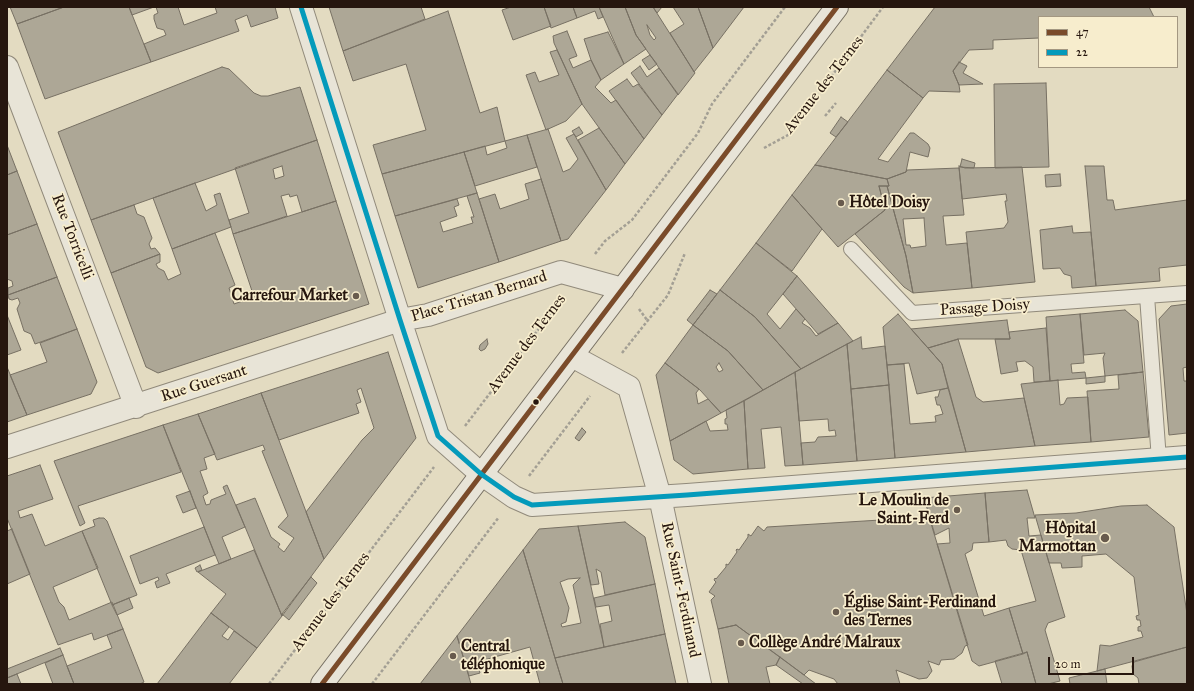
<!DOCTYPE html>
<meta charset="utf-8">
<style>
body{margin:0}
#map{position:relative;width:1194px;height:691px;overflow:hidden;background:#e3dbc1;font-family:"IM FELL Great Primer",serif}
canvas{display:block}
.frame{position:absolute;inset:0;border:8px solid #26160e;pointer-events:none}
.legend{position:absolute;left:1038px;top:16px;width:140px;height:52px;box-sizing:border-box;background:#f7edcd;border:1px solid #a39781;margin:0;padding:5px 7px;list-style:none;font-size:12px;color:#26160e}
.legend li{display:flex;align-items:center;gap:8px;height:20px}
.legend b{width:20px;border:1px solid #a39781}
.scale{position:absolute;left:1048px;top:657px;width:86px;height:18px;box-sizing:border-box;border:2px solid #26160e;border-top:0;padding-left:5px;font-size:12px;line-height:14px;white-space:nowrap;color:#26160e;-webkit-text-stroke:3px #f7edcd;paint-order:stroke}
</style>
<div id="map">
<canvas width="1194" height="691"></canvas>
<div class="frame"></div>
<ul class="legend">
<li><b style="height:5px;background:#7a4b2a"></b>47</li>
<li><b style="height:5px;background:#049abb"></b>22</li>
</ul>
<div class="scale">20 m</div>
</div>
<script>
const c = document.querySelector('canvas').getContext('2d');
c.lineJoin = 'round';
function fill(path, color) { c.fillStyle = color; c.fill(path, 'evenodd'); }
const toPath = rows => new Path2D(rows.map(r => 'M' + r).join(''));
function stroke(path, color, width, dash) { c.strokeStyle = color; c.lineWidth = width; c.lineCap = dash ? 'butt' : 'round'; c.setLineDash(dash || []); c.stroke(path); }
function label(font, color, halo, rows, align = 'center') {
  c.font = font + ' "IM FELL Great Primer",serif'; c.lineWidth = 3.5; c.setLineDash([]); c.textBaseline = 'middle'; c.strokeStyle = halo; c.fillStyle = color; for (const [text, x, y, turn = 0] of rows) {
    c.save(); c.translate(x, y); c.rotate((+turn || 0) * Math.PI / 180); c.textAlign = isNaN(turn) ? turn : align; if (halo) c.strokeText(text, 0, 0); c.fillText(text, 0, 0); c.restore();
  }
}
const building = toPath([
 [10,7,64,7,17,24,10,7],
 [64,7,129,7,151,62,45,99,17,24,64,7],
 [129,7,154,7,132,15,129,7],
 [156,7,178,7,184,25,217,13,215,7,275,7,278,18,251,27,247,15,235,20,239,31,151,62,144,44,166,35,164,30,157,28,154,19,154,15,158,13,156,7],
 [329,7,421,7,425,19,343,51,329,7],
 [511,7,544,7,551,26,513,40,502,10,511,7],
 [544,7,573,7,577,18,551,28,544,7],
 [573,7,599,7,603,17,598,19,595,11,577,18,573,7],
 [599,7,625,7,636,35,646,49,624,64,599,7],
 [625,7,653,7,695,73,678,95,636,35,625,7],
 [647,25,656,38,654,40,650,35,647,25],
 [653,7,662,7,657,13,653,7],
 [673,7,698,7,713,48,694,72,670,33,684,24,673,7],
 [698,7,744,7,713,48,698,7],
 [935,7,1149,7,1154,17,1039,17,1039,38,993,40,993,49,969,50,953,71,959,85,960,92,929,91,923,98,887,70,935,7],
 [448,11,480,113,497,107,505,141,382,174,373,145,426,130,406,64,353,81,343,51,448,11],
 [567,31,577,56,569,59,573,68,591,60,601,80,595,87,611,103,616,100,644,139,625,164,582,104,554,43,553,36,567,31],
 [608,32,624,64,601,80,591,60,584,39,608,32],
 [557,50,582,104,566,121,546,130,526,75,535,72,539,82,559,75,550,52,557,50],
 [650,55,657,64,649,70,642,60,650,55],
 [959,62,967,66,963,73,983,84,959,85,953,71,959,62],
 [640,66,647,77,659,68,678,94,662,115,631,73,640,66],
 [222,67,229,69,254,93,261,96,268,96,300,87,317,140,91,220,58,132,222,67],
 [887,70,923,98,878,159,888,162,910,133,914,133,928,144,930,148,928,157,910,152,906,172,887,179,815,165,887,70],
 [627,79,633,87,638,84,662,115,644,139,609,91,627,79],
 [1046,83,1049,167,995,168,994,84,1046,83],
 [841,117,848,122,836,137,830,133,841,117],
 [579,127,583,133,576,137,572,131,579,127],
 [599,128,625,164,606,190,578,140,599,128],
 [548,129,563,172,570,169,578,159,566,138,574,134,606,190,568,239,561,241,527,135,548,129],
 [527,135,537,167,475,186,464,152,485,146,487,155,507,148,505,141,527,135],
 [317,140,336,201,302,212,297,195,290,197,289,194,281,196,287,216,233,234,229,220,249,213,235,168,317,140],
 [282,166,284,176,275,179,273,169,282,166],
 [7,145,17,171,7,175,7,145],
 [464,152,477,193,395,216,382,174,464,152],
 [962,159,975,163,974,168,960,167,962,159],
 [815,165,887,179,889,186,879,186,885,210,838,247,792,195,815,165],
 [959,166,965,168,1022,167,1035,282,972,288,966,232,1004,228,1008,222,1005,201,1007,201,1006,194,962,199,959,166],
 [1085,166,1104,166,1107,200,1113,200,1115,210,1187,200,1187,265,1159,268,1160,281,1096,286,1085,166],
 [959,168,964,215,943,216,946,245,967,243,972,288,913,293,906,256,887,186,889,186,887,179,906,172,907,170,959,168],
 [924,218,926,246,911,248,910,245,906,245,903,219,924,218],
 [17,171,37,224,7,235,7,175,17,171],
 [1060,174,1061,186,1046,187,1045,175,1060,174],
 [541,179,561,241,499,262,479,199,495,194,500,209,529,199,525,184,541,179],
 [195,183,206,211,217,205,214,195,220,193,231,227,172,249,153,198,195,183],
 [879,186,887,186,906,256,913,293,904,287,855,234,885,210,879,186],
 [477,193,499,262,418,288,395,216,457,199,459,205,454,207,457,216,440,222,443,232,473,223,471,217,474,217,467,196,477,193],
 [792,195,822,229,792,271,756,243,792,195],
 [336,201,369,304,158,373,146,367,111,273,160,254,160,262,156,264,158,268,164,271,168,280,181,274,172,249,215,233,235,285,229,288,234,304,254,297,233,234,336,201],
 [134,205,137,214,144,217,152,238,149,244,151,249,155,248,160,254,111,273,91,220,134,205],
 [37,224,57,277,8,295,8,288,13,286,12,281,7,279,7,235,37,224],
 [1072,226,1073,233,1091,232,1096,286,1072,288,1071,276,1064,274,1060,268,1043,269,1040,230,1072,226],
 [756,243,797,276,767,314,780,329,796,309,805,319,802,323,810,328,816,336,838,323,853,341,801,369,755,317,720,290,756,243],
 [797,276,838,323,818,334,805,319,783,294,797,276],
 [57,277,77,329,35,344,31,334,24,331,17,309,20,303,18,298,12,300,9,299,8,295,57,277],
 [710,290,717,294,693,325,687,320,710,290],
 [720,290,755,317,801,369,763,390,728,351,693,325,720,290],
 [1187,304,1187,367,1183,368,1184,381,1187,381,1187,433,1169,435,1159,319,1171,306,1187,304],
 [1125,310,1138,321,1143,372,1105,376,1103,358,1105,353,1084,355,1080,314,1125,310],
 [898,314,942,364,948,388,917,394,909,363,887,365,883,327,898,314],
 [1080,314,1084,363,1071,364,1072,373,1085,372,1086,378,1050,381,1046,317,1080,314],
 [7,315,21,350,7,355,7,315],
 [1007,320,1010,339,959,339,928,348,911,329,1007,320],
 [693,325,728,351,763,390,721,413,700,390,665,363,693,325],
 [719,363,723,370,719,372,716,367,719,363],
 [1046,328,1050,381,1034,382,1033,367,1025,361,1016,362,1018,371,1001,374,995,339,1010,339,1009,332,1046,328],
 [77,329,97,382,91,394,27,415,10,375,47,362,40,343,77,329],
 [861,337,862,349,885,346,889,385,851,389,847,344,861,337],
 [487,339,488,344,485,349,481,351,479,349,480,345,487,339],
 [958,339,976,397,983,402,1024,398,1035,446,966,452,942,364,928,348,958,339],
 [847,344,857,461,803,465,801,443,815,442,818,437,836,436,835,430,829,431,828,419,799,421,795,372,847,344],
 [388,352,416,438,324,559,306,512,362,440,374,428,361,388,357,390,361,402,356,404,359,413,279,440,261,393,388,352],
 [665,363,699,389,696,393,698,404,708,399,721,413,670,441,656,375,665,363],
 [904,364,910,424,936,422,935,416,943,414,940,405,937,405,935,397,938,397,940,390,948,388,966,452,895,458,887,365,904,364],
 [7,367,27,415,7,422,7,367],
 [795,372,803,465,785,466,781,427,761,429,765,468,748,469,744,401,795,372],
 [1143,372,1149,437,1091,442,1087,391,1119,389,1118,375,1143,372],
 [1105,376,1105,382,1086,384,1086,378,1105,376],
 [1058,380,1060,405,1064,404,1067,398,1088,397,1091,442,1035,446,1021,384,1058,380],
 [889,385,895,458,857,461,851,389,889,385],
 [261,393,324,559,282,616,236,505,255,498,271,537,280,544,278,547,284,552,294,538,278,527,288,516,262,451,265,450,263,445,217,460,198,414,261,393],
 [744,401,748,469,693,474,674,460,670,441,706,421,710,431,728,430,727,424,725,424,725,419,727,418,726,410,744,401],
 [198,414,215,454,204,458,207,469,200,471,208,493,203,496,206,505,210,504,211,500,226,494,223,487,227,485,245,527,222,537,231,559,219,564,163,425,198,414],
 [163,425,181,472,78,506,85,523,80,526,54,461,163,425],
 [582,428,586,432,579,441,575,438,582,428],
 [40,465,53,499,18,511,20,518,32,514,45,546,82,531,98,568,53,587,59,602,64,607,69,620,112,602,123,629,94,640,92,633,58,645,7,518,7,476,40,465],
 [1027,490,1035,518,1027,518,1029,536,1041,535,1065,617,1048,623,1045,630,1060,681,1048,684,1036,684,1027,652,1023,654,1009,608,1036,601,1021,550,1012,549,1008,546,1006,540,989,542,985,493,1027,490],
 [190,491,196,508,183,513,176,496,190,491],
 [985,493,989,542,973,543,972,550,965,554,984,616,1009,608,1023,654,979,666,972,661,937,544,950,543,949,528,935,535,924,498,985,493],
 [1147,505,1174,527,1187,614,1187,647,1097,671,1100,645,1110,646,1143,637,1141,631,1138,631,1138,627,1141,626,1140,620,1137,620,1136,616,1139,615,1134,577,1106,554,1082,556,1082,567,1062,568,1061,563,1049,563,1035,515,1076,513,1121,506,1147,505],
 [929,517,968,645,965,646,962,653,954,659,941,660,939,665,928,661,932,671,927,678,919,679,896,670,900,684,838,684,834,679,809,670,804,675,736,625,718,629,711,600,715,596,709,592,716,582,714,580,715,578,716,579,726,567,726,564,728,565,737,552,736,550,737,549,739,550,748,537,748,534,751,536,758,526,764,531,767,527,929,517],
 [99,518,104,518,107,521,137,595,112,605,82,531,95,526,93,520,99,518],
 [625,522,645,537,655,584,605,595,601,572,596,569,599,584,591,585,578,526,625,522],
 [578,526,604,647,555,658,523,550,539,529,578,526],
 [580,578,573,585,581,623,562,627,561,624,566,622,569,608,560,582,568,579,580,578],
 [204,527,215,555,166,574,170,583,157,588,155,582,159,580,158,577,140,584,130,556,204,527],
 [12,529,30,574,7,584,7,531,12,529],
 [254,550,282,616,257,648,211,613,226,594,198,572,254,550],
 [523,550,555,658,563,684,540,684,530,647,477,662,480,673,469,676,457,636,523,550],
 [200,565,202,570,197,572,195,568,200,565],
 [311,577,317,583,289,620,282,614,311,577],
 [655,584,665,634,604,647,600,624,612,621,609,605,596,607,594,598,655,584],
 [129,598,133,608,117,615,112,605,129,598],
 [211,613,229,627,222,636,228,640,234,631,257,648,229,684,157,684,211,613],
 [736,625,780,657,776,665,766,667,770,684,729,684,718,629,736,625],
 [123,629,144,682,140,684,74,684,67,666,112,648,107,635,123,629],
 [665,634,676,684,563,684,555,658,665,634],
 [457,636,471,684,420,684,427,675,457,636],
 [1187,647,1187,684,1139,684,1138,678,1133,674,1132,666,1134,662,1187,647],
 [60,648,63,655,7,678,7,669,60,648],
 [1027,652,1036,684,1002,684,995,661,1027,652],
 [63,655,67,666,74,684,53,684,45,663,63,655],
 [780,657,816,684,803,684,776,665,780,657],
 [1105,669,1107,684,1070,684,1069,678,1105,669],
 [17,674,21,684,7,684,7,678,17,674]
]);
fill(building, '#ada796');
stroke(building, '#777063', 1);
const lane = toPath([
 [851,249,912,313,1187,293],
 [1147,296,1159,460]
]);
const street = toPath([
 [301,7,400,320,438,436,481,474,514,497,532,505,687,495,1187,457],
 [7,67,136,407],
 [572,356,629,387,660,497,700,684],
 [7,447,400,320,428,315,561,272,623,289]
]);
const secondary = toPath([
 [322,684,837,7]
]);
stroke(lane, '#918a7b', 16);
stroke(street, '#918a7b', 24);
stroke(secondary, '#777063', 24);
stroke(toPath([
 [825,116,836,103],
 [764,148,788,135,883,7],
 [595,254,605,241,632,220,698,133,712,104,785,7],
 [639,309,647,320],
 [622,353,668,295,685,253],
 [465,426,560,301],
 [529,476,590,396],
 [269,684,434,467],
 [372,684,499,517]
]), '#a39f94', 2.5, [3, 2]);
stroke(lane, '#e8e4d7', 14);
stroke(street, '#e8e4d7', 22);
stroke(secondary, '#e8e4d7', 22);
stroke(toPath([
 [322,684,837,7]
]), '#7a4b2a', 5);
stroke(toPath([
 [301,7,400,320,438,436,481,474,514,497,532,505,687,495,1187,457]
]), '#049abb', 5);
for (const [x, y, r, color] of [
 [841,203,4,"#685b4d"],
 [356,296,4,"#685b4d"],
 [536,402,3.5,"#26160e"],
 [957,510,4,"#685b4d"],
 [1105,538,5,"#685b4d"],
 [836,612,4,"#685b4d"],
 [741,643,4,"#685b4d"],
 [453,656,4,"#685b4d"]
]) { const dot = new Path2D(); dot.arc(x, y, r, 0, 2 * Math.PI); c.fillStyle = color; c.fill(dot); stroke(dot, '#f7edcd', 1.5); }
label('16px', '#26160e', '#f7edcd', [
 ["Avenue des Ternes",824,85,-52],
 ["Rue Torricelli",72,237,69],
 ["Place Tristan Bernard",479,297,-17],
 ["Passage Doisy",985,308,-4],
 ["Avenue des Ternes",527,344,-53],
 ["Rue Guersant",204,384,-18],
 ["Rue Saint-Ferdinand",680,590,78],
 ["Avenue des Ternes",331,602,-53]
]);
label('bold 16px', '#26160e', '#f7edcd', [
 ["Hôtel Doisy",849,203],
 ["Carrefour Market",348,296,"right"],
 ["Le Moulin de",949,501,"right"],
 ["Saint-Ferd",949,519,"right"],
 ["Hôpital",1096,529,"right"],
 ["Marmottan",1096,547,"right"],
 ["Église Saint-Ferdinand",844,603],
 ["des Ternes",844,621],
 ["Collège André Malraux",749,643],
 ["Central",461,647],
 ["téléphonique",461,665]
], 'left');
</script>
